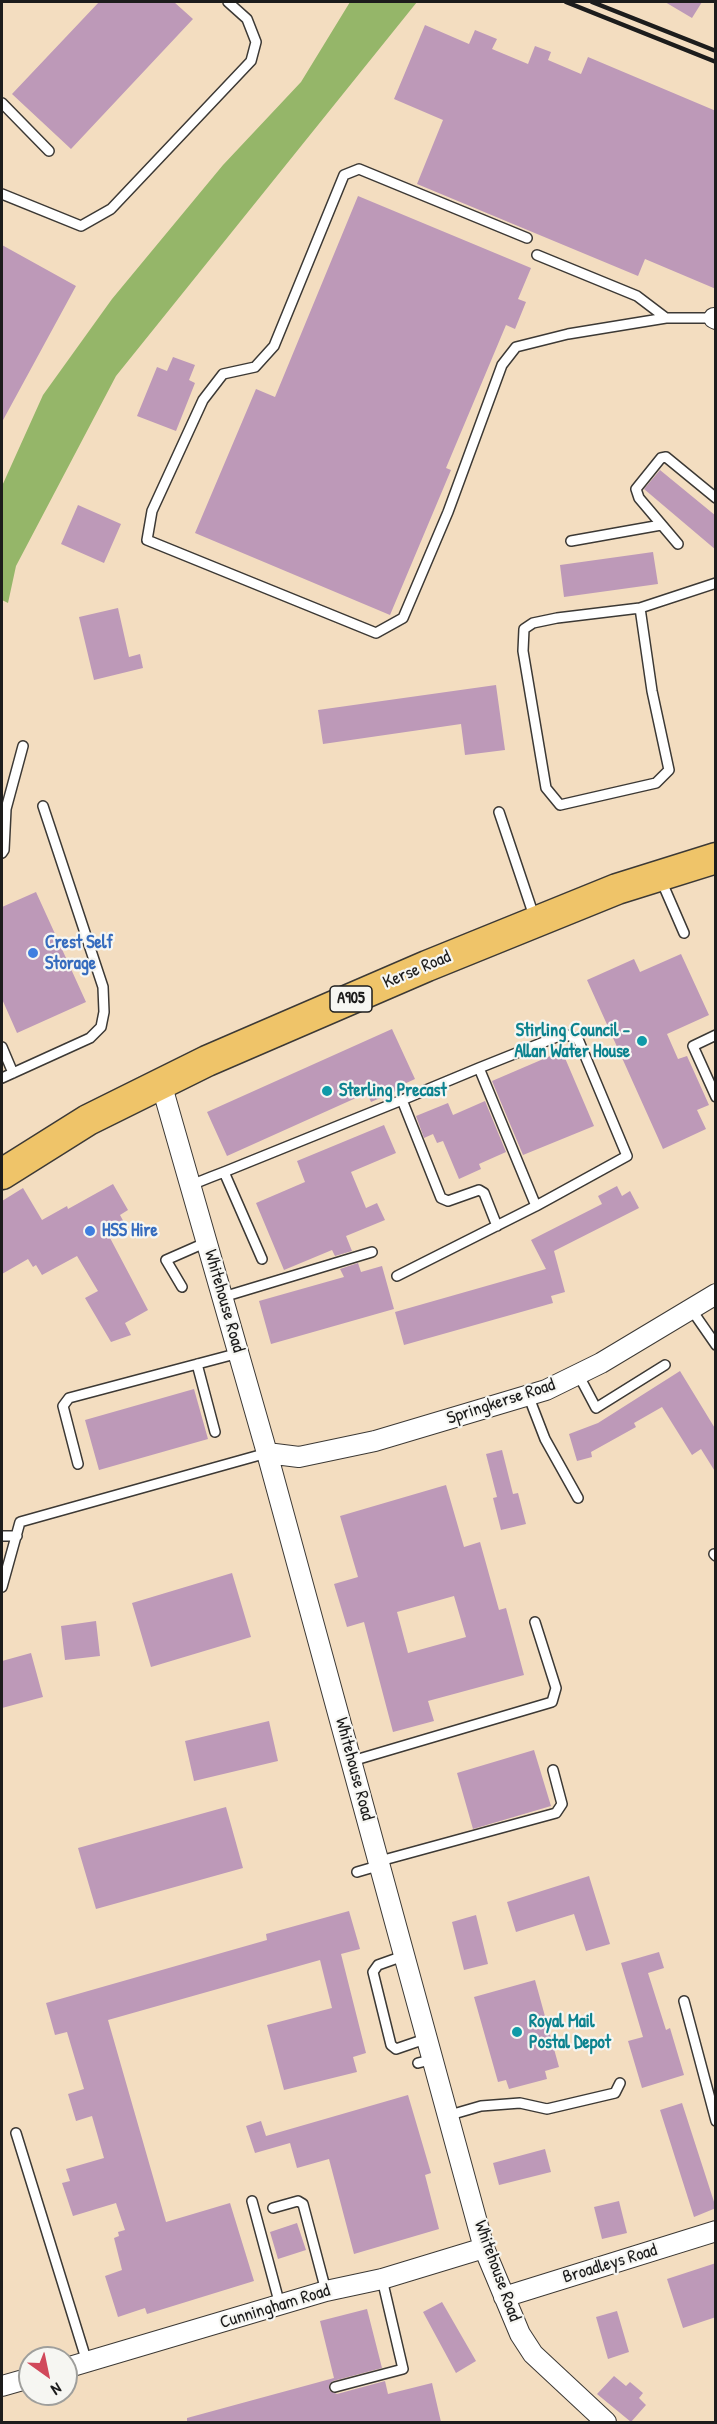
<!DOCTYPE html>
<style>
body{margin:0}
#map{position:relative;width:717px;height:2424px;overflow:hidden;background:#f3ddc0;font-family:"Patrick Hand",sans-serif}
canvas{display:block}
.frame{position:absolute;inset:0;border:3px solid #1c1c1c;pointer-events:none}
.north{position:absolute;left:18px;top:2346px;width:60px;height:60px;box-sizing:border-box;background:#f6f6f2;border:2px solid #9f9f9c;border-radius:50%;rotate:147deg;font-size:16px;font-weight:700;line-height:24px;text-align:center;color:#1c1c1c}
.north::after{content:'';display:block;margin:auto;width:21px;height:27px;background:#d1495b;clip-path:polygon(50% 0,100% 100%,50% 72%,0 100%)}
</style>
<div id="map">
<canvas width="717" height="2424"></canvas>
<div class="frame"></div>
<div class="north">N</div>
</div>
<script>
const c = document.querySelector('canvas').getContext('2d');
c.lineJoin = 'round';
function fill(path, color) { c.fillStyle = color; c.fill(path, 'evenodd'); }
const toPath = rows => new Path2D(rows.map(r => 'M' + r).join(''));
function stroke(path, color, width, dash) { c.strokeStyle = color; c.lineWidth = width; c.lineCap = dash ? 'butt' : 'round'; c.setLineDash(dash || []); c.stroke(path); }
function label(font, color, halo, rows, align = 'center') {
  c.font = font + ' "Patrick Hand",sans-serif'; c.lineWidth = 4.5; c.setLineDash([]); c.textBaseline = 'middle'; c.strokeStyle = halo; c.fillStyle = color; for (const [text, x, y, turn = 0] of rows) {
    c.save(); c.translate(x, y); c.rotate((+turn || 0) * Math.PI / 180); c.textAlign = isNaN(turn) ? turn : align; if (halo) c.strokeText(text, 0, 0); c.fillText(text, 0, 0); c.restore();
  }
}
fill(toPath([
 [350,2,417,2,116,376,16,566,8,603,2,600,2,486,43,395,112,299,223,165,301,82]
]), '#95b669');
fill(toPath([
 [99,2,174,2,193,19,71,149,12,94],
 [665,2,702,2,692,18],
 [425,25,469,44,475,30,497,39,492,49,528,64,535,46,551,52,548,60,581,74,588,57,716,111,716,289,645,259,638,276,417,184,443,120,394,99],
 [358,196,531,268,518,299,526,302,515,329,506,325,446,468,451,470,390,615,195,533,256,389,275,397],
 [2,245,76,286,2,422],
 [173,357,195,365,189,380,195,383,176,431,137,416,157,367,167,371],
 [660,470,716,516,716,550,644,489],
 [78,505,121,524,104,563,61,544],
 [653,552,658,584,564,597,560,565],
 [118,608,129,657,140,654,143,668,94,680,79,617],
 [496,685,505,750,465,755,461,724,323,744,318,710],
 [36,892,86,1002,17,1033,2,999,2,907],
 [681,954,709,1015,667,1034,678,1059,687,1056,709,1105,697,1110,706,1129,663,1149,587,980,634,959,640,972],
 [392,1029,415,1079,402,1085,403,1088,371,1102,367,1093,227,1156,207,1112],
 [562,1051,594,1126,523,1155,492,1081],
 [485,1101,506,1152,479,1164,481,1169,459,1179,443,1141,437,1143,433,1134,424,1138,416,1116,448,1103,453,1115],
 [384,1125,396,1153,351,1172,366,1208,377,1203,385,1220,346,1236,352,1251,335,1256,332,1250,284,1270,256,1203,305,1182,297,1161],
 [113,1184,128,1210,120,1215,126,1226,109,1236,148,1310,125,1323,131,1335,111,1342,85,1298,98,1291,77,1256,42,1275,36,1265,33,1267,28,1259,2,1274,2,1201,23,1188,42,1220,67,1206,68,1209],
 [617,1186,622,1196,630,1191,639,1208,554,1251,565,1292,551,1296,553,1303,404,1345,395,1312,546,1269,531,1240,602,1204,598,1196],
 [358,1263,361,1272,382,1266,394,1309,271,1344,259,1301,344,1277,340,1269],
 [680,1371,716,1430,716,1473,701,1449,692,1455,662,1407,634,1423,636,1427,591,1452,592,1457,577,1461,569,1434,598,1423],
 [194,1389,208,1439,99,1470,85,1420],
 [502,1450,513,1494,518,1493,526,1524,501,1530,493,1498,497,1497,486,1454],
 [446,1485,464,1547,480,1542,499,1610,506,1608,524,1675,428,1701,434,1721,393,1732,364,1622,347,1627,334,1584,358,1577,340,1516],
 [454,1596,466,1637,408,1653,397,1612],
 [232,1573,251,1637,151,1667,132,1603],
 [96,1621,100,1656,65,1660,61,1626],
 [31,1653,43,1697,2,1708,2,1661],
 [269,1721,278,1761,194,1781,185,1741],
 [534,1750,551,1806,473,1829,457,1773],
 [226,1807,243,1868,96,1909,78,1848],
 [589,1876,610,1944,586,1951,574,1914,516,1932,507,1902],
 [349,1911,360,1949,341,1954,366,2053,353,2057,357,2072,284,2090,267,2025,332,2008,320,1960,108,2020,166,2222,230,2203,254,2281,147,2314,145,2308,118,2317,105,2276,122,2270,114,2238,119,2236,118,2232,125,2230,116,2203,73,2216,62,2183,70,2181,66,2169,104,2158,92,2116,76,2121,68,2094,84,2089,67,2032,55,2035,46,2003,267,1940,266,1934],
 [476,1915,488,1964,464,1970,452,1922],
 [659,1952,664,1968,648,1973,666,2030,670,2028,684,2075,642,2088,628,2041,643,2037,621,1963],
 [535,1980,559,2067,545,2071,547,2079,509,2089,506,2080,498,2082,474,1997],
 [408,2095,431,2173,425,2175,439,2229,354,2254,329,2159,297,2168,290,2143,255,2153,246,2126,261,2121,266,2136],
 [682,2103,716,2208,694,2217,660,2110],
 [545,2149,551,2172,499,2185,493,2163],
 [619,2201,627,2233,602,2239,594,2207],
 [297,2223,306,2250,278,2259,270,2232],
 [716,2263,716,2317,683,2328,667,2279],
 [442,2302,476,2361,456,2373,423,2312],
 [367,2309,382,2368,333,2381,329,2385,330,2391,337,2394,385,2381,388,2394,432,2383,441,2422,187,2422,187,2418,334,2378,320,2321],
 [617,2311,629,2352,608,2359,596,2317],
 [614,2376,626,2386,630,2382,643,2393,639,2398,646,2405,631,2422,597,2394]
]), '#bd99b8');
const lane = toPath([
 [2,103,49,151],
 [2,194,81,226,111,209,251,61,256,42,247,19,228,2],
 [527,238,359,169,344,175,274,346,255,367,223,374,203,400,152,511,147,540,376,633,403,618,448,512,502,365,516,347,568,334,666,318,714,318],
 [537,255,637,296,666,318],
 [571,541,661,525],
 [678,544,639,498,636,489,661,458,666,457,716,498],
 [640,608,652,691,669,770,656,783,560,805,546,788,523,651,524,629,533,623,557,618,640,608,716,583],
 [499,812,535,919],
 [2,853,4,850,6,809,23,746],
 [661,880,684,933],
 [716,1035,693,1046,716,1097],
 [2,1047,13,1073],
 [2,1078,90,1038,101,1027,104,1012,103,987,43,806],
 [402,1100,441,1198,448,1201,479,1190,484,1193,497,1226],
 [224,1172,262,1259],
 [191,1185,211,1177,224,1172,402,1100,479,1068,564,1034,578,1039,627,1156,536,1206,479,1068],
 [397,1276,536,1206],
 [182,1287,166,1260,207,1242],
 [223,1297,372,1252],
 [691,1309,716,1345],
 [197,1364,215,1432],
 [578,1374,596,1408,665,1365],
 [528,1395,545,1439,578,1498],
 [78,1464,63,1406,69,1398,239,1353],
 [2,1536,17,1536],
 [714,1554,716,1556],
 [2,1587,20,1522,267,1453],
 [352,1761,552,1702,556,1688,535,1622],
 [380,1861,556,1813,562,1804,553,1770],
 [357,1872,381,1865],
 [406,1955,378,1965,373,1972,391,2045,396,2049,428,2038],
 [684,2001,716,2121],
 [418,2063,434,2059],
 [450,2115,481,2106,520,2103,547,2109,615,2093,620,2083],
 [16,2133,87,2362],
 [252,2201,280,2305],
 [273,2208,298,2201,303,2204,326,2291],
 [335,2387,403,2369,382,2279]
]);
const street = toPath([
 [714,318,716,319],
 [161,1083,267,1453,484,2248,520,2334,533,2354,606,2422],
 [267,1453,299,1457,375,1441,546,1390,601,1363,716,1294],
 [504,2297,716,2231],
 [66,2368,326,2291,382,2279,484,2248],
 [2,2386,30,2378]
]);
const primary = toPath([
 [2,1174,88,1120,207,1061,427,966,617,889,716,858]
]);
stroke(lane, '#3c3935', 12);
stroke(street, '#3c3935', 22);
stroke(primary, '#3c3935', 33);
stroke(lane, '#fff', 9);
stroke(street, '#fff', 20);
stroke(primary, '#efc469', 30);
stroke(toPath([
 [566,2,716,62],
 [592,2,716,51]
]), '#1c1c1c', 4.5);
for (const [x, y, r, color] of [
 [33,953,6,"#3f7fe0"],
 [642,1041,6,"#0f9aa8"],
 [327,1091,6,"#0f9aa8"],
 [90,1231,6,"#3f7fe0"],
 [517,2032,6,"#0f9aa8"]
]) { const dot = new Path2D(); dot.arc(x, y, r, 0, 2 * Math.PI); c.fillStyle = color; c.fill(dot); stroke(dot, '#f6f6f2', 2); }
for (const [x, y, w] of [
 [351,999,42]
]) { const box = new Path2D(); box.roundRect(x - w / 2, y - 13, w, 26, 4.5); c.fillStyle = '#f6f6f2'; c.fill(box); stroke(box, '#1c1c1c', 1.5); }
label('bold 16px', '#1c1c1c', null, [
 ["A905",351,999]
]);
label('bold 18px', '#366cbe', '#f6f6f2', [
 ["Crest Self",45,943],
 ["Storage",45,964],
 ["HSS Hire",102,1231]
], 'left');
label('18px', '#1c1c1c', '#f6f6f2', [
 ["Kerse Road",417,970,-23],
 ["Whitehouse Road",224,1301,74],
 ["Springkerse Road",501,1402,-18],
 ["Whitehouse Road",354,1769,75],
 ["Broadleys Road",610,2264,-17],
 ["Whitehouse Road",497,2271,70],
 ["Cunningham Road",275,2307,-17]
]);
label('bold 18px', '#0d838f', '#f6f6f2', [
 ["Stirling Council -",630,1031,"right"],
 ["Allan Water House",630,1052,"right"],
 ["Sterling Precast",339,1091],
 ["Royal Mail",529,2022],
 ["Postal Depot",529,2043]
], 'left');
</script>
